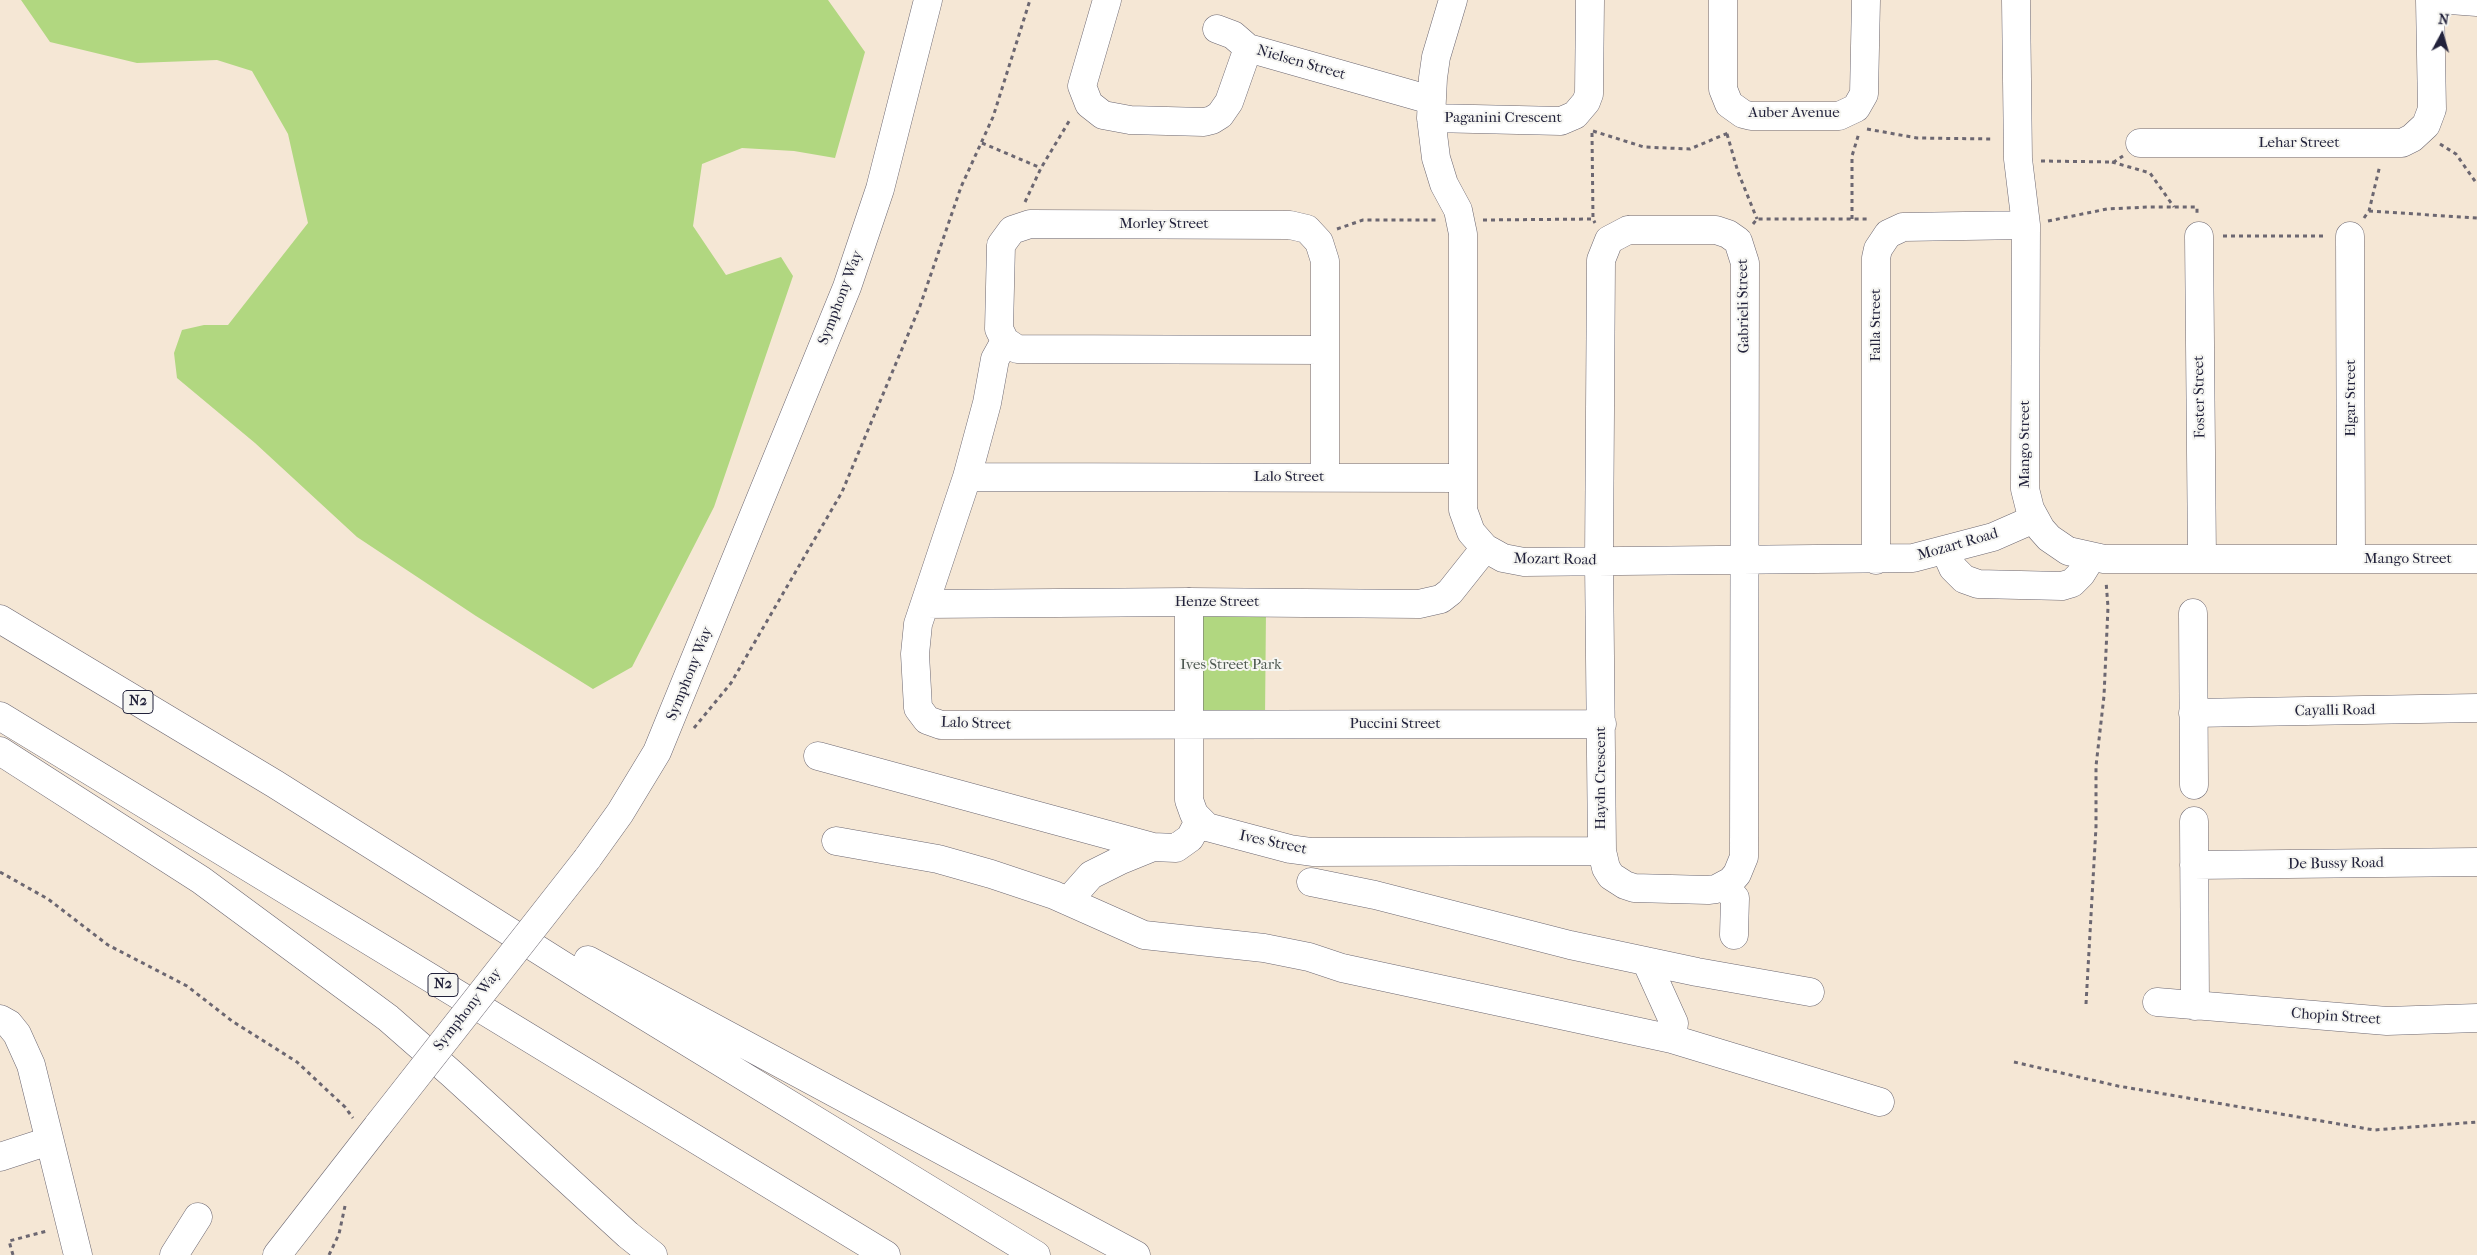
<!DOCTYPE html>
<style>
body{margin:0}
#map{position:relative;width:2477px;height:1255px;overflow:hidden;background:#f5e7d5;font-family:"IM FELL French Canon",serif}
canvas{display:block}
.north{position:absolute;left:2417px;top:10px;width:50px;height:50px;-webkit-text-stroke:4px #f6f6f2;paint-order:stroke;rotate:6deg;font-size:14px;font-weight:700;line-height:20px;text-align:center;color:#22223b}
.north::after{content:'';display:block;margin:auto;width:18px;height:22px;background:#22223b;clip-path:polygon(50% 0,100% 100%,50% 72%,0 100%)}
</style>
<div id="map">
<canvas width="2477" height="1255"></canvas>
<div class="north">N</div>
</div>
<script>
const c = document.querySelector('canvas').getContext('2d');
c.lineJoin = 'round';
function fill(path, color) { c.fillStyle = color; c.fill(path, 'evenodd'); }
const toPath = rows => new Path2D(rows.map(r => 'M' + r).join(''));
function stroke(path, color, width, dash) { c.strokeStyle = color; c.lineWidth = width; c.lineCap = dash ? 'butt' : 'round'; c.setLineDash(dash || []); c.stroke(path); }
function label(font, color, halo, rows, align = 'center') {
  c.font = font + ' "IM FELL French Canon",serif'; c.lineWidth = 4; c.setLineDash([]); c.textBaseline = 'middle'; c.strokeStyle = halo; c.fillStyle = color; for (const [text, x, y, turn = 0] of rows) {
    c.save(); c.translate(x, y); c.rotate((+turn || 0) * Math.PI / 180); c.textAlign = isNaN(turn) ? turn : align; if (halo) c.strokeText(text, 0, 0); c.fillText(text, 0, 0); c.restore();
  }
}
fill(toPath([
 [21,0,828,0,865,52,835,158,794,151,742,148,702,164,693,226,726,275,781,257,793,276,714,507,632,667,593,689,476,616,357,537,255,443,177,378,174,353,182,330,204,325,228,325,308,223,288,134,252,71,217,60,137,63,50,42],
 [1266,610,1265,718,1220,718,1201,710,1201,618,1206,614]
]), '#b1d780');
const minor = toPath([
 [1107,0,1082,86,1089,104,1103,115,1130,120,1204,122,1212,120,1220,115,1229,102,1248,48,1431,100],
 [1453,0,1436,57,1433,78,1431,118,1436,158,1444,184,1458,210,1463,234,1463,510,1471,532,1485,548,1503,558,1524,562,1913,558,1993,537,2034,519],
 [1723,0,1723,89,1729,104,1743,114,1751,116,1839,116,1856,108,1864,94,1866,0],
 [2016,0,2018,159,2026,225,2025,489,2030,509,2041,529,2049,538,2068,551,2104,559,2477,559],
 [2450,0,2477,2],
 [1217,29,1233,35,1248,48],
 [1431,118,1561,121,1575,115,1586,102,1589,94,1590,0],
 [2140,143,2402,143,2412,138,2426,125,2432,109,2430,0],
 [1628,230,1716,230,1728,234,1738,241,1745,263,1744,857,1737,874,1731,881,1716,889,1708,890,1634,888,1625,885,1611,876,1606,868,1602,851,1599,561,1601,260,1609,240,1628,230],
 [2199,236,2202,559],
 [2350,236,2351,559],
 [1325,350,1017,349,1005,341,999,329,1001,245,1012,230,1030,224,1290,225,1307,229,1319,242,1325,261,1325,476],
 [967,477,987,403,995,359,1005,341],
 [1462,478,967,477,918,624,915,654,918,708,927,720,941,725,1602,724],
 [1945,550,1953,568,1964,579,1978,584,2062,586,2072,583,2081,574,2091,558],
 [1876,560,1876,258,1878,249,1888,234,1903,227,2026,225],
 [1189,602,1189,800,1194,814,1207,827,1290,849,1312,852,1602,851],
 [925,604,1189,602,1419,604,1441,599,1450,592,1485,548],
 [2193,613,2194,785],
 [2193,713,2477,708],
 [818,756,1153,847,1176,848,1190,838,1199,821],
 [2194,821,2195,1006],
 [836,841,938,859,991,874,1054,895,1144,935,1264,948,1309,957,1342,968,1672,1039,1880,1102],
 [2194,865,2477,862],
 [1311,882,1375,895,1570,945,1697,972,1810,992],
 [1724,886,1735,898,1734,935],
 [1068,901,1091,875,1121,860,1153,847],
 [1646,961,1674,1023,1672,1039],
 [2157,1002,2387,1021,2477,1018],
 [0,1019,9,1024,17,1034,31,1065,78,1255],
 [0,1157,49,1141],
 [174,1255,198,1217]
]);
const major = toPath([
 [587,859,620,813,657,752,847,287,880,189,928,0],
 [277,1255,379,1124]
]);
const highway = toPath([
 [0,619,275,784,591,983,1036,1255],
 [0,716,886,1255],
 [0,751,201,880,388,1018,452,1074,628,1235,653,1255],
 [588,960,1136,1255]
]);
stroke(minor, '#6c6771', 29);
stroke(major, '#6c6771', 29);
stroke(highway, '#6c6771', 29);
stroke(toPath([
 [1867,129,1917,138,1994,139],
 [1593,131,1644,147,1690,149,1728,133],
 [1592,133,1593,219],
 [1727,134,1738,172,1757,219],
 [982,143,1041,168],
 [2440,144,2456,154,2477,184],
 [2041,161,2114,162,2123,156],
 [2112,162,2150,173,2174,207],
 [1025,202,1041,168,1071,118],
 [2369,211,2477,218],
 [2364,218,2369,211,2380,165],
 [1852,219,1852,156,1859,133],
 [1483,220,1593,219,1595,223],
 [2048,221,2107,209,2148,207,2197,207,2197,214],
 [1753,224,1757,219,1869,219],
 [1337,229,1363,220,1437,220],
 [2223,236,2326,236],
 [694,728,731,683,842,492,920,306,961,187,993,117,1030,0],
 [0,872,48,899,108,945,187,986,232,1021,297,1062,345,1107,353,1118],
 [2086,1004,2096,827,2096,766,2104,696,2108,607,2106,581],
 [2014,1062,2118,1086,2374,1130,2477,1122],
 [13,1255,9,1241,47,1231],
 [329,1255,339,1234,345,1206]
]), '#6c6771', 3, [4, 4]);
stroke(minor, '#fff', 28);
stroke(major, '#fff', 28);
stroke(highway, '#fff', 28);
const majorBridge = toPath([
 [379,1124,587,859]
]);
stroke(majorBridge, '#6c6771', 29, []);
stroke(majorBridge, '#fff', 28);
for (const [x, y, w] of [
 [138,702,30],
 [443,985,30]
]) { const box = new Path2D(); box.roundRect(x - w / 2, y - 11.5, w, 23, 4); c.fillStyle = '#f6f6f2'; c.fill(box); stroke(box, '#22223b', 1); }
label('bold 14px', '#22223b', null, [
 ["N2",138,702],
 ["N2",443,985]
]);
label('15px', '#22223b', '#f6f6f2', [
 ["Nielsen Street",1301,63,16],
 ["Auber Avenue",1794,113],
 ["Paganini Crescent",1503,118],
 ["Lehar Street",2299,143],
 ["Morley Street",1164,224],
 ["Symphony Way",841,298,-69],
 ["Gabrieli Street",1744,306,-91],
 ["Falla Street",1876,325,-90],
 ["Foster Street",2200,397,-91],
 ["Elgar Street",2351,398,-90],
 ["Mango Street",2025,444,-90],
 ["Lalo Street",1289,477],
 ["Mozart Road",1958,545,-16],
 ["Mango Street",2408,559],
 ["Mozart Road",1555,560,1],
 ["Henze Street",1217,602],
 ["Symphony Way",690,674,-68],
 ["Cayalli Road",2335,711,-1],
 ["Lalo Street",976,724,2],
 ["Puccini Street",1395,724],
 ["Haydn Crescent",1601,778,-90],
 ["Ives Street",1273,843,12],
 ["De Bussy Road",2336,864,-1],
 ["Symphony Way",468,1010,-52],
 ["Chopin Street",2336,1017,4]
]);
label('15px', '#4d5850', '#f6f6f2', [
 ["Ives Street Park",1231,665]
]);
</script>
